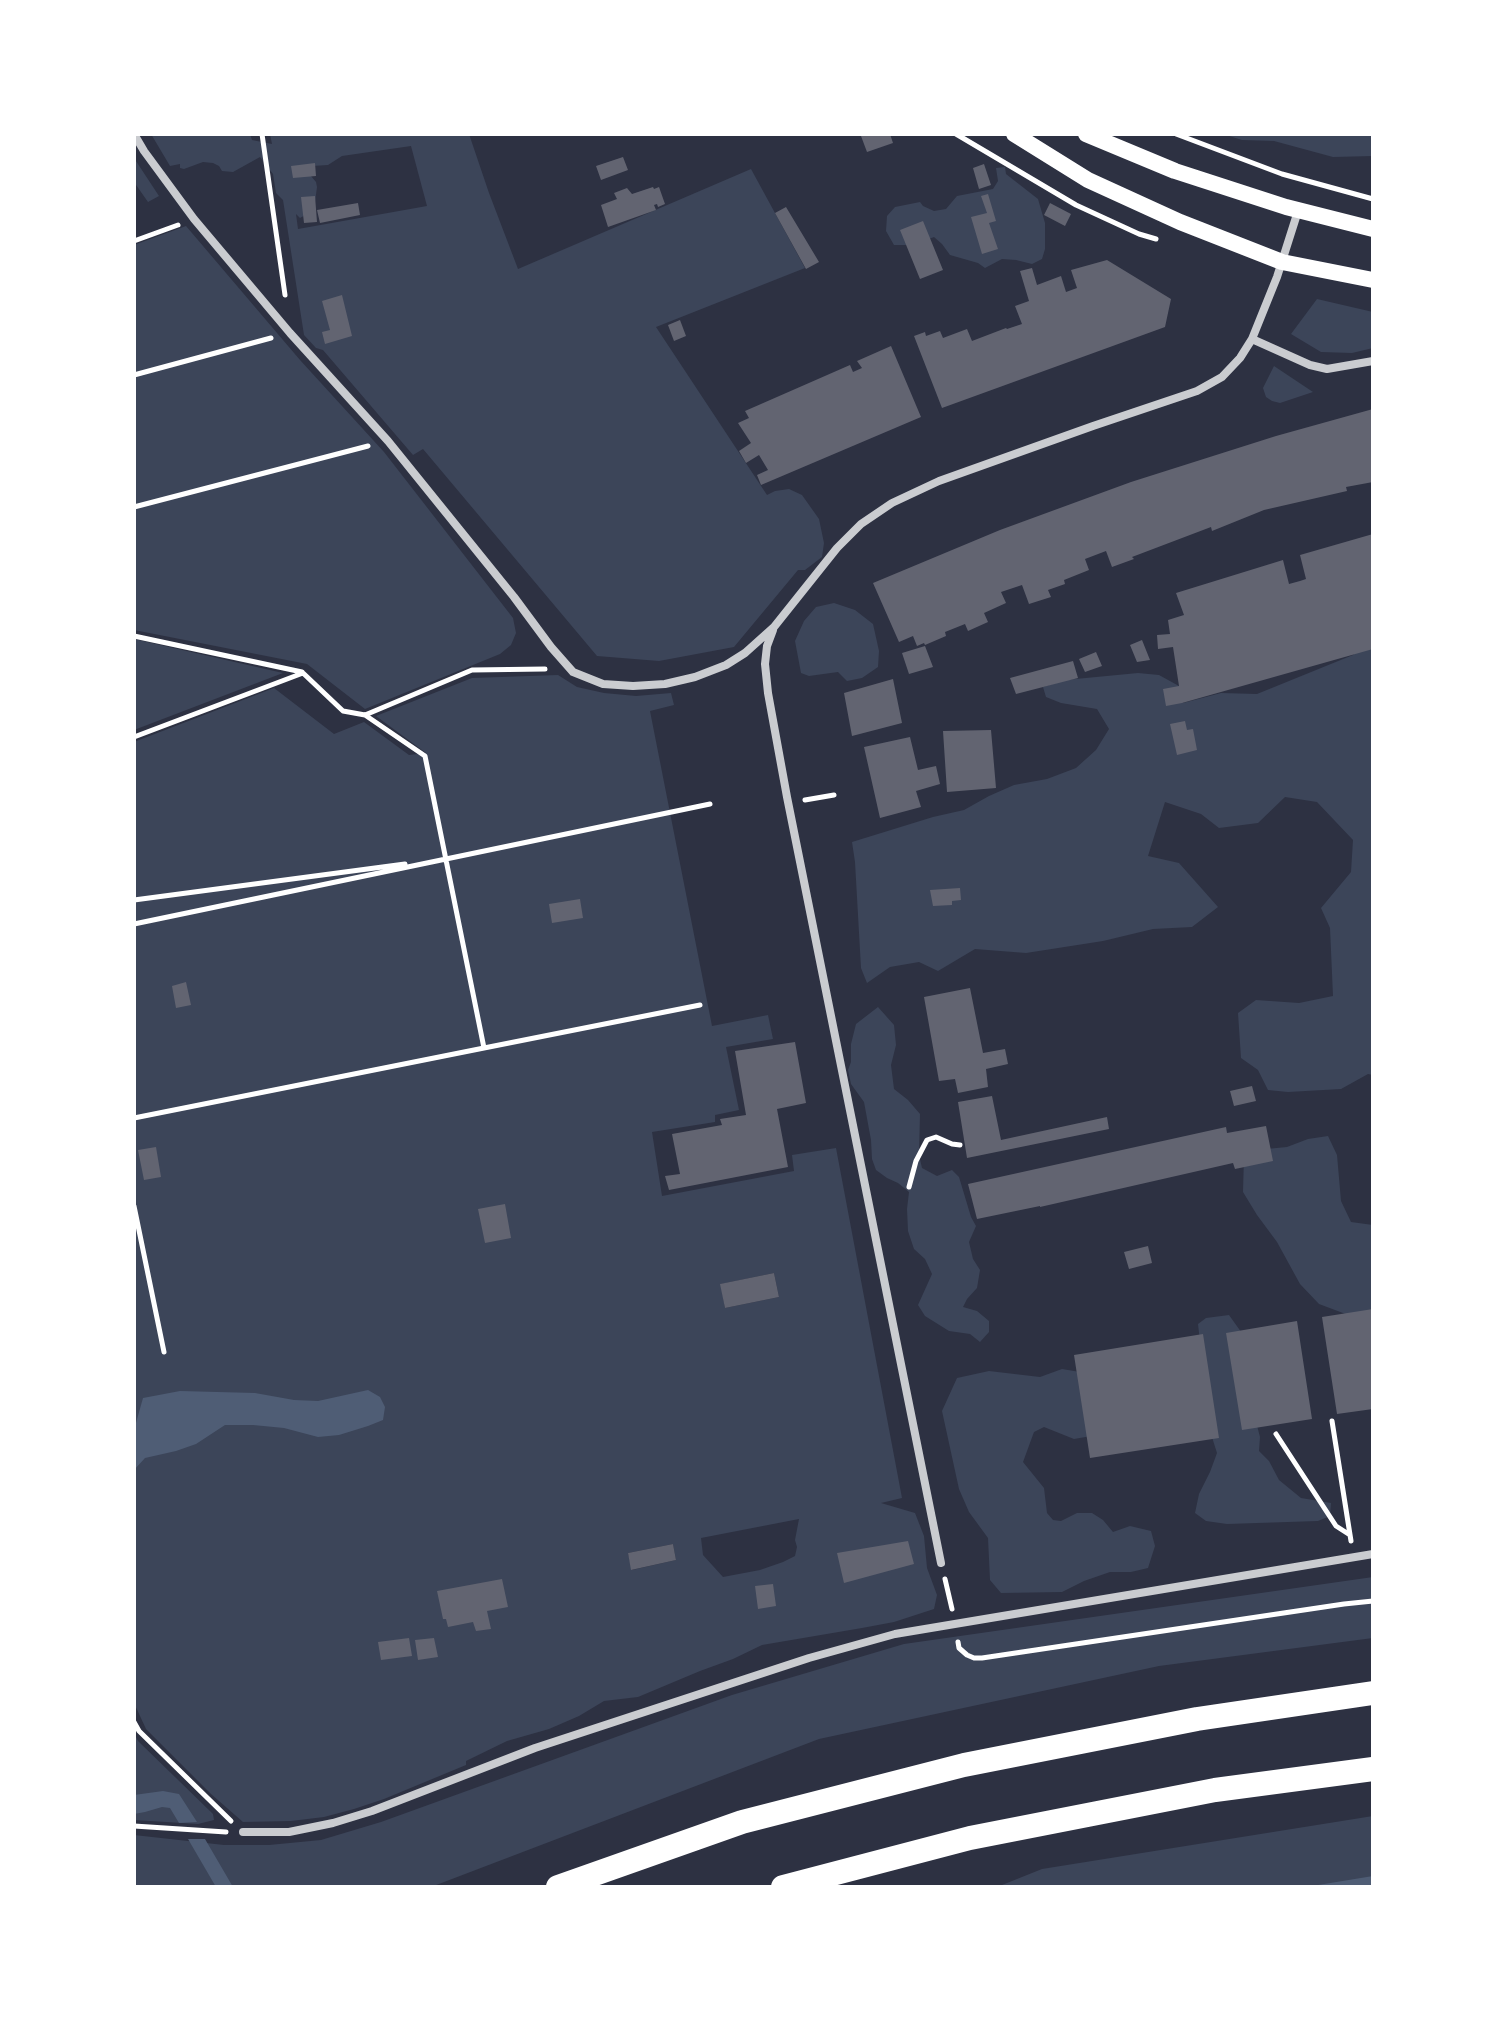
<!DOCTYPE html>
<style>
body{margin:0}
#map{position:relative;width:1507px;height:2021px;overflow:hidden;background:#2d3142;font-family:Arial,sans-serif}
canvas{display:block}
.frame{position:absolute;inset:0;border:136px solid #fff;pointer-events:none}
</style>
<div id="map">
<canvas width="1507" height="2021"></canvas>
<div class="frame"></div>
</div>
<script>
const c = document.querySelector('canvas').getContext('2d');
c.lineJoin = 'round';
function fill(path, color) { c.fillStyle = color; c.fill(path, 'evenodd'); }
const toPath = rows => new Path2D(rows.map(r => 'M' + r).join(''));
function stroke(path, color, width, dash) { c.strokeStyle = color; c.lineWidth = width; c.lineCap = dash ? 'butt' : 'round'; c.setLineDash(dash || []); c.stroke(path); }
fill(toPath([
 [151,134,250,134,252,140,272,144,270,134,469,134,489,193,518,269,751,169,805,268,656,327,767,495,775,491,789,489,802,495,819,519,824,543,822,557,805,570,798,570,734,647,659,661,597,656,423,449,413,455,323,350,316,348,304,335,283,200,276,193,273,174,260,157,233,172,222,171,219,166,213,163,203,162,184,169,180,168,180,164,170,166],
 [411,146,427,206,298,229,296,214,300,218,307,214,315,202,317,187,316,182,311,176,312,166,328,165,342,156],
 [1223,134,1373,134,1373,156,1333,157,1274,141,1242,140],
 [134,158,159,196,148,202,134,182],
 [1005,167,1006,174,1038,199,1045,223,1045,249,1042,259,1032,264,1016,260,1002,259,985,268,978,263,950,255,942,244,934,237,913,245,894,245,886,231,887,216,895,207,920,202,923,206,934,211,946,209,957,196,993,189,998,181,996,168],
 [186,226,300,360,384,452,513,618,516,633,511,645,500,654,365,709,307,664,134,630,134,245],
 [1317,299,1373,312,1373,348,1352,353,1321,352,1291,334],
 [1274,366,1313,392,1280,403,1272,401,1266,397,1263,388],
 [834,603,855,610,873,624,879,651,878,667,862,678,847,681,838,672,809,676,801,673,795,641,804,621,816,607],
 [134,639,283,673,134,730],
 [1373,639,1373,1075,1368,1074,1341,1089,1288,1092,1268,1090,1258,1070,1241,1058,1238,1013,1256,1000,1299,1003,1333,996,1330,928,1321,908,1351,872,1353,840,1317,802,1285,797,1258,823,1219,828,1201,814,1165,802,1148,856,1179,863,1218,907,1192,927,1153,929,1103,941,1026,953,975,949,938,971,919,962,890,967,867,983,861,968,855,862,852,842,933,817,964,810,989,796,1014,785,1047,779,1076,768,1096,750,1109,729,1097,709,1061,703,1046,697,1043,687,1065,680,1138,673,1159,675,1179,686,1183,703,1221,693,1257,694,1353,655],
 [558,675,577,687,604,693,636,696,671,693,674,705,650,711,712,1026,768,1015,773,1039,726,1047,739,1110,715,1115,715,1122,652,1132,662,1196,794,1171,792,1155,836,1148,902,1498,881,1503,915,1513,924,1536,927,1568,937,1595,934,1609,894,1622,862,1628,762,1645,733,1659,700,1671,638,1697,604,1701,579,1716,549,1729,507,1741,466,1761,466,1765,384,1799,354,1809,324,1817,291,1821,243,1822,211,1794,146,1729,134,1703,134,742,274,688,334,734,364,722,409,755,426,753,376,716,472,678],
 [774,1273,779,1297,725,1308,721,1284],
 [799,1519,795,1540,797,1547,795,1556,783,1562,760,1570,723,1577,703,1555,701,1538],
 [673,1544,676,1560,632,1570,628,1553],
 [878,1007,894,1025,896,1045,891,1065,894,1089,908,1100,920,1114,919,1155,922,1168,937,1176,952,1170,959,1177,971,1217,976,1226,969,1242,973,1259,980,1270,977,1288,967,1299,963,1307,977,1311,989,1321,989,1332,980,1342,970,1334,949,1331,925,1316,918,1305,932,1274,925,1259,914,1249,908,1231,907,1209,909,1192,898,1183,887,1178,876,1170,872,1159,871,1140,864,1102,851,1084,848,1070,851,1062,851,1044,856,1024],
 [1328,1136,1337,1155,1341,1201,1351,1222,1373,1225,1373,1317,1359,1319,1319,1304,1300,1284,1277,1242,1257,1215,1243,1192,1244,1156,1256,1150,1287,1147,1308,1139],
 [1229,1315,1244,1336,1254,1414,1260,1437,1259,1451,1269,1461,1279,1480,1301,1498,1331,1503,1330,1516,1318,1521,1227,1524,1206,1521,1195,1513,1199,1494,1210,1472,1217,1453,1210,1431,1198,1324,1206,1318],
 [1062,1369,1080,1372,1103,1434,1074,1439,1044,1427,1034,1432,1023,1462,1044,1488,1047,1513,1053,1520,1061,1521,1077,1513,1092,1513,1103,1520,1113,1532,1130,1526,1151,1531,1155,1546,1148,1568,1131,1572,1110,1572,1084,1581,1062,1592,1001,1593,990,1580,988,1538,969,1512,959,1489,942,1411,957,1378,989,1371,1040,1377],
 [1373,1577,1373,1638,1159,1666,819,1739,431,1887,134,1887,134,1835,224,1845,269,1845,321,1840,381,1822,732,1695,904,1644],
 [134,1733,138,1741,213,1814,214,1820,198,1824,134,1820],
 [1373,1816,1373,1887,997,1887,1042,1869]
]), '#3c4559');
fill(toPath([
 [368,1390,380,1397,385,1407,383,1420,368,1426,339,1435,318,1437,284,1428,253,1425,225,1425,196,1444,176,1451,145,1458,134,1470,134,1430,143,1398,180,1391,255,1393,294,1400,318,1401],
 [163,1791,179,1794,197,1822,179,1823,170,1808,162,1807,145,1812,134,1814,134,1795],
 [188,1839,205,1839,233,1887,216,1887],
 [1373,1876,1373,1887,1306,1887]
]), '#4f5d75');
fill(toPath([
 [866,134,890,134,893,143,867,152,861,136],
 [623,157,628,170,601,180,596,166],
 [315,163,316,176,293,178,291,166],
 [984,164,991,185,979,189,973,168],
 [653,187,654,189,659,187,665,204,658,207,657,204,654,205,656,210,608,227,601,205,617,199,614,193,627,188,632,194],
 [988,194,996,221,989,223,998,249,982,254,971,217,987,213,981,196],
 [315,196,317,222,304,223,301,197],
 [358,203,360,215,320,223,317,210],
 [1050,203,1071,214,1065,226,1044,215],
 [786,207,819,262,806,269,775,213],
 [923,221,943,270,920,279,900,230],
 [1107,260,1171,299,1165,327,942,408,914,336,925,332,926,336,940,331,943,338,967,329,972,341,1006,328,1007,329,1022,324,1015,306,1029,301,1020,271,1032,268,1037,285,1061,276,1066,292,1077,288,1071,270],
 [342,295,352,336,325,344,322,332,330,330,322,301],
 [680,320,686,336,674,341,668,325],
 [891,346,921,417,761,485,757,475,768,470,759,455,746,463,739,451,751,443,738,423,749,418,745,411,850,365,853,372,862,368,857,361],
 [1373,409,1373,482,1346,487,1347,491,1264,510,1212,531,1211,527,1132,557,1134,559,1112,567,1106,551,1085,559,1089,570,1064,580,1065,584,1048,590,1051,597,1029,604,1022,585,1001,592,1006,603,984,613,988,622,968,631,965,624,945,632,946,636,925,645,924,643,917,646,913,636,899,642,873,583,1000,530,1131,482,1276,436],
 [1373,534,1373,649,1182,703,1166,706,1163,689,1179,686,1173,647,1158,649,1157,635,1170,634,1168,620,1184,615,1176,593,1283,560,1289,584,1300,581,1306,579,1300,555],
 [1142,640,1150,660,1137,662,1130,645],
 [925,646,933,667,909,674,902,653],
 [1096,652,1102,666,1085,672,1079,659],
 [1073,661,1078,678,1016,694,1010,678],
 [893,679,902,723,852,736,844,693],
 [1185,721,1187,730,1193,729,1197,750,1177,755,1170,724],
 [991,730,996,788,947,792,943,731],
 [910,737,918,770,936,766,940,784,916,791,921,807,880,818,864,747],
 [960,888,961,900,952,901,952,905,933,906,930,890],
 [580,899,583,918,552,923,549,904],
 [186,982,191,1005,176,1008,172,986],
 [970,988,983,1053,1005,1049,1008,1064,986,1069,988,1087,958,1093,955,1079,939,1081,924,997],
 [795,1042,806,1103,777,1109,788,1167,669,1190,665,1176,680,1174,672,1134,722,1125,720,1119,746,1115,735,1051],
 [1252,1086,1256,1101,1234,1106,1230,1091],
 [992,1096,1001,1140,1107,1117,1109,1129,967,1158,958,1102],
 [1266,1126,1273,1161,1235,1169,1233,1163,1040,1207,1040,1206,977,1219,968,1184,1226,1127,1227,1133],
 [156,1147,161,1177,144,1180,138,1150],
 [505,1204,511,1238,485,1243,478,1209],
 [1148,1246,1152,1263,1129,1269,1124,1252],
 [774,1273,779,1297,725,1308,720,1284],
 [1373,1309,1373,1409,1337,1414,1322,1317],
 [1297,1321,1312,1419,1242,1430,1226,1333],
 [1203,1334,1219,1438,1090,1458,1074,1355],
 [908,1541,914,1564,844,1583,837,1553],
 [673,1544,676,1560,631,1570,628,1553],
 [502,1579,508,1607,487,1611,491,1629,476,1631,473,1622,448,1627,446,1619,443,1619,437,1591],
 [773,1584,776,1606,758,1609,755,1586],
 [409,1638,412,1656,381,1660,378,1642],
 [434,1638,438,1657,418,1660,415,1640]
]), '#626471');
stroke(toPath([
 [262,134,285,295],
 [956,134,1076,205,1139,234,1156,239],
 [1176,134,1282,174,1373,199],
 [134,241,178,225],
 [134,375,271,338],
 [134,507,368,446],
 [134,636,302,672],
 [134,737,303,673,343,711,365,715,472,670,545,669],
 [805,800,834,795],
 [134,900,405,864],
 [134,924,710,804],
 [484,1048,700,1005],
 [134,1118,484,1048,425,756,365,715],
 [909,1187,916,1161,927,1140,936,1137,952,1144,960,1145],
 [134,1206,164,1352],
 [1332,1421,1351,1541],
 [1276,1434,1336,1526,1350,1535],
 [945,1579,952,1609],
 [958,1642,959,1648,967,1655,974,1658,982,1658,1344,1604,1373,1601],
 [134,1722,139,1731,231,1821],
 [134,1826,226,1832]
]), '#fff', 5);
stroke(toPath([
 [134,134,144,151,194,219,290,333,388,441,514,597,551,647,573,672,603,684,633,686,665,684,695,677,726,665,745,653,774,627,837,548,861,524,892,503,939,481,1093,426,1197,391,1222,377,1240,358,1252,339,1277,277,1298,211],
 [1252,339,1310,365,1327,369,1373,361],
 [773,630,767,646,765,664,768,693,787,797,941,1563],
 [243,1832,289,1832,333,1823,372,1811,535,1748,809,1658,895,1634,1373,1554]
]), '#caccd0', 8);
stroke(toPath([
 [1014,134,1088,180,1180,222,1282,262,1373,280],
 [1086,134,1175,171,1286,207,1373,229]
]), '#fff', 16);
stroke(toPath([
 [558,1887,742,1822,964,1765,1197,1719,1373,1693],
 [783,1887,970,1838,1215,1790,1373,1769]
]), '#fff', 24);
</script>
